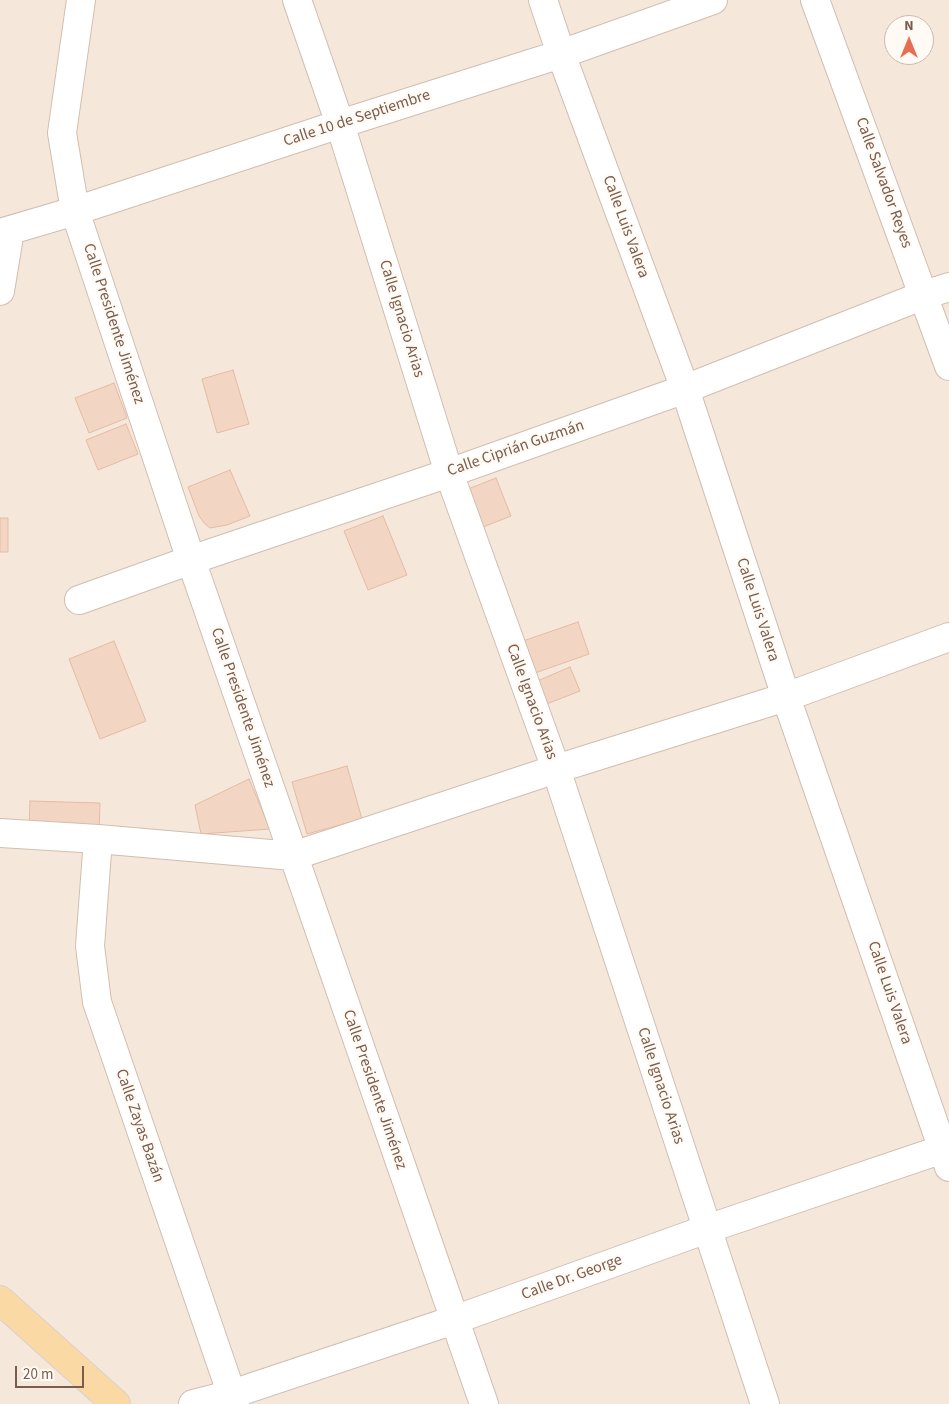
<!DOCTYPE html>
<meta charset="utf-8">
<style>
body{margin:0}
#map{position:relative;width:949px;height:1404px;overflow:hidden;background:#fdf6ec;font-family:"Source Sans 3",sans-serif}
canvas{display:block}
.north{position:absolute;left:884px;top:15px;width:50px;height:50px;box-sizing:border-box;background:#fffaf3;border:1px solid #cabbb1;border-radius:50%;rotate:0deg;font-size:14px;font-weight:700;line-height:20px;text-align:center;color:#7a5c4d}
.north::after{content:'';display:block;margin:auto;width:18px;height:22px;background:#e76f51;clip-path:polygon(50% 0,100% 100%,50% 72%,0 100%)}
.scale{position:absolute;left:15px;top:1366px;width:69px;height:22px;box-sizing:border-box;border:2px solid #7a5c4d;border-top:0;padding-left:6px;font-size:15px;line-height:18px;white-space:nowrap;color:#7a5c4d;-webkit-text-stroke:4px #fffaf3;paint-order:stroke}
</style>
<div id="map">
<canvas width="949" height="1404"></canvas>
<div class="north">N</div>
<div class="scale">20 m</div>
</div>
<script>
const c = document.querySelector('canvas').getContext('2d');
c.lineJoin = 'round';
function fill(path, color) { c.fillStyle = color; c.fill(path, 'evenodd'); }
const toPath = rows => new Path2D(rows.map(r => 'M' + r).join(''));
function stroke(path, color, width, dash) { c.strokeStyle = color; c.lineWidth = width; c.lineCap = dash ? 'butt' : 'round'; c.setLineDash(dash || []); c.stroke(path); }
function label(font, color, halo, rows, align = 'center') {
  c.font = font + ' "Source Sans 3",sans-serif'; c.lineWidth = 4.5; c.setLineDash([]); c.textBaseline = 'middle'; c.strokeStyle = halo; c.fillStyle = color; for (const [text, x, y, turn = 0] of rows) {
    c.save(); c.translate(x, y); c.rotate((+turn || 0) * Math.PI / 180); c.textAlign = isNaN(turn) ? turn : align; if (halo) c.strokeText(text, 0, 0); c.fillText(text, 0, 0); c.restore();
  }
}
fill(toPath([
 [0,0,949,0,949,1404,0,1404],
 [894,25,924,25,924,55,894,55]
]), '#f5e8da');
const building = toPath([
 [233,370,249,424,217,433,202,379,233,370],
 [114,383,127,418,89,433,75,398,114,383],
 [126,424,138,454,98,470,86,440,126,424],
 [230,470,250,516,227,525,210,528,205,524,199,516,188,487,230,470],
 [496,478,511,516,483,527,468,489,496,478],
 [383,516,407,575,368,590,344,531,383,516],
 [0,518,8,518,8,552,0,552,0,518],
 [578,622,589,654,535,673,523,641,578,622],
 [114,641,146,721,100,739,69,659,114,641],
 [570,667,580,691,544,705,535,682,570,667],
 [347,766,362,819,307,834,292,782,347,766],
 [249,779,270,829,201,834,195,805,249,779],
 [30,801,100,803,99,832,29,829,30,801]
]);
fill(building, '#f3d5c3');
stroke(building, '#e6bba3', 1);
const minor = toPath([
 [81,0,62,133,75,211,191,560,484,1404],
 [297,0,340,124,449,473,556,769,765,1404],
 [543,0,561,54,685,389,786,697,949,1167],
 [815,0,949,366],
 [0,233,75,211,340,124,561,54,713,0],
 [0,291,10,230],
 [79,600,191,560,449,473,685,389,924,295,949,287],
 [0,833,98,839,293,856,556,769,786,697,949,637],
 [98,839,90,946,97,1002,235,1404],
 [193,1404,232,1394,454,1320,707,1229,949,1147]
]);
const major = toPath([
 [0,1300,116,1404]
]);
stroke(minor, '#d1beb0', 30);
stroke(major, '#dad1cd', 30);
stroke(minor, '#fff', 28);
stroke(major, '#fbd9a5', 28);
label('16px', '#7a5c4d', '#fffaf3', [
 ["Calle 10 de Septiembre",357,119,-18],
 ["Calle Salvador Reyes",883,183,70],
 ["Calle Luis Valera",625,227,70],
 ["Calle Ignacio Arias",401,319,73],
 ["Calle Presidente Jiménez",113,324,72],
 ["Calle Ciprián Guzmán",516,449,-19],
 ["Calle Luis Valera",757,610,72],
 ["Calle Ignacio Arias",531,702,70],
 ["Calle Presidente Jiménez",242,708,71],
 ["Calle Luis Valera",889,993,71],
 ["Calle Ignacio Arias",660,1086,72],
 ["Calle Presidente Jiménez",374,1090,71],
 ["Calle Zayas Bazán",139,1126,71],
 ["Calle Dr. George",572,1278,-20]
]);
</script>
